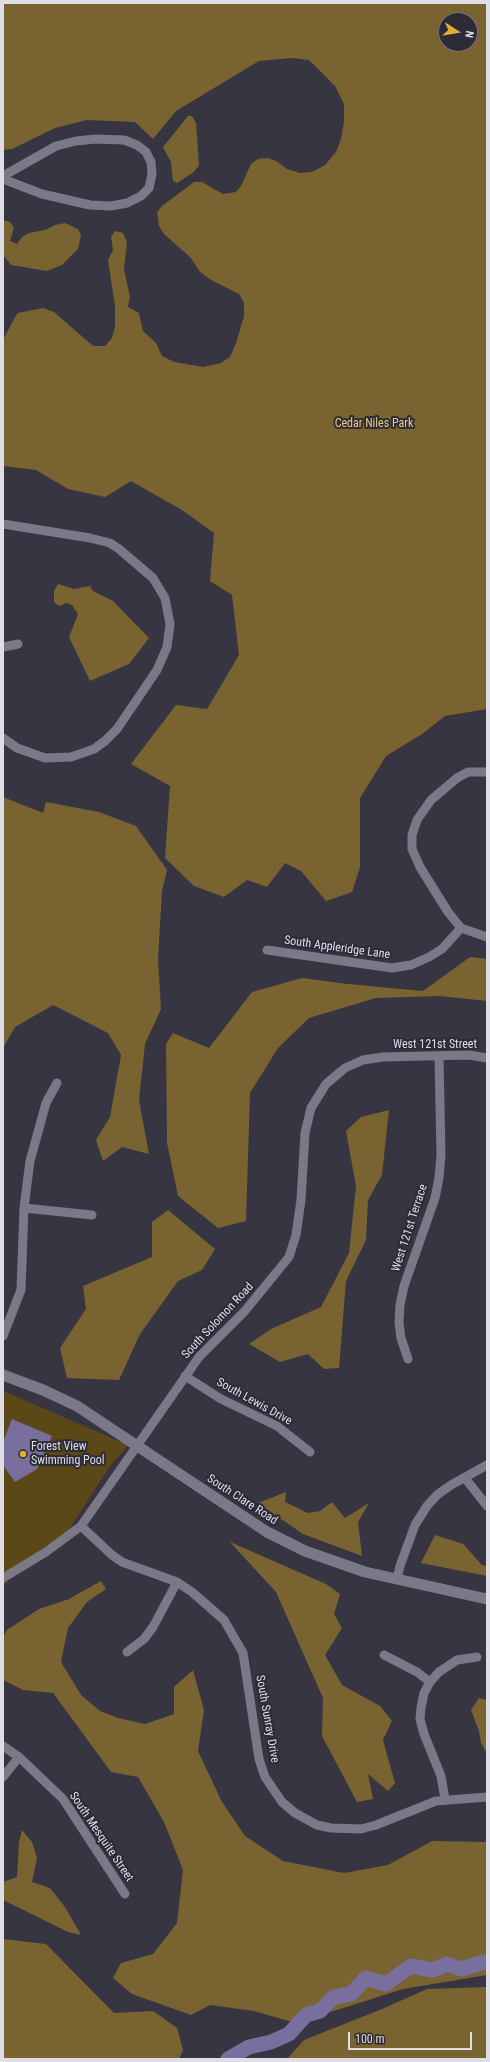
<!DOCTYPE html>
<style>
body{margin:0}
#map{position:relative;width:490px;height:2062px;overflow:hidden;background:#383543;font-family:"Roboto Condensed",sans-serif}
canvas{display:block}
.frame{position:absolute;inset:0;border:4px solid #dfdde6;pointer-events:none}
.north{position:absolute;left:438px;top:12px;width:40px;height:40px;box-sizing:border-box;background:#2e2b38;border:1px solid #75727e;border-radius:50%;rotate:102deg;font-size:11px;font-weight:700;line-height:16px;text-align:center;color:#dfdde6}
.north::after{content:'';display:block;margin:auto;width:14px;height:18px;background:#deb133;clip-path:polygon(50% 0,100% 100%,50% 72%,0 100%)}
.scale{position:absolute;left:348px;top:2032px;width:124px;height:18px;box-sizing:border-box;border:2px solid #dfdde6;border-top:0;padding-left:5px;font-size:12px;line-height:14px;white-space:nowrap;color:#dfdde6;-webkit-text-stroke:3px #2e2b38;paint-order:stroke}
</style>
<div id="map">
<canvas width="490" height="2062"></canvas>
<div class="frame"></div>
<div class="north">N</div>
<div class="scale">100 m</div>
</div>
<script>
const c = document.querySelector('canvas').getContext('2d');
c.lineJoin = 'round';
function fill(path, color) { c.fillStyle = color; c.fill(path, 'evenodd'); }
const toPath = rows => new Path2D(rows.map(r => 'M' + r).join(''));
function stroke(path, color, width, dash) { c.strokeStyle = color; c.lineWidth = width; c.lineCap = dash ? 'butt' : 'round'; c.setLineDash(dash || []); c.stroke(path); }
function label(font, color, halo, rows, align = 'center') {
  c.font = font + ' "Roboto Condensed",sans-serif'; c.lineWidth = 4; c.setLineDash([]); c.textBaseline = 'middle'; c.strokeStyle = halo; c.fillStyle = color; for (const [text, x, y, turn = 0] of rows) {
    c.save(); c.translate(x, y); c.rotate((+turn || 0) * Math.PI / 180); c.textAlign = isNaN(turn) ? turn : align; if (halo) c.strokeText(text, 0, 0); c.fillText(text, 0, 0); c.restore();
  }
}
fill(toPath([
 [3,1391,128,1445,110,1466,66,1534,3,1585]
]), '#5b4817');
fill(toPath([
 [3,3,487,3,487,709,445,716,422,734,386,756,360,798,360,867,352,892,326,901,301,871,285,863,267,887,247,880,224,897,194,886,165,858,170,786,131,764,176,705,207,709,239,655,232,595,210,581,214,533,182,510,131,481,105,497,68,489,36,470,3,466,3,340,15,317,18,313,43,308,54,312,93,346,105,346,112,338,115,327,115,306,108,260,113,250,111,237,115,231,123,233,127,242,124,269,130,297,128,307,139,313,143,331,156,343,162,356,174,362,203,367,221,363,230,357,236,343,244,316,244,303,239,294,211,280,200,272,191,258,164,234,159,226,157,212,162,206,194,182,202,182,223,194,236,192,241,186,251,164,258,159,268,158,276,161,287,169,300,173,312,172,325,165,336,152,341,139,344,122,344,104,335,86,309,60,293,58,259,61,176,111,153,139,135,122,87,120,55,128,12,149,3,150],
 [446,20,470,20,470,44,446,44],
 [188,116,192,116,196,123,199,165,194,172,177,183,173,181,171,162,163,147],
 [3,220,10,222,14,228,10,241,17,244,22,237,29,233,45,230,55,225,65,223,78,229,81,235,78,249,62,265,47,271,11,265,3,255],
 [58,584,74,589,90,586,93,591,113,601,149,638,129,664,90,681,69,637,78,614,72,605,66,603,59,606,54,602,54,591],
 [3,797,43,813,46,802,99,812,136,826,167,870,162,891,158,959,161,1009,145,1044,139,1100,149,1154,122,1147,103,1161,96,1140,110,1117,121,1055,108,1033,53,1005,15,1027,3,1048],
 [470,957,487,959,487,1001,440,996,376,998,309,1018,278,1048,250,1093,246,1221,218,1228,178,1196,167,1143,166,1044,173,1033,209,1048,252,992,302,978,348,984,423,991],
 [389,1110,382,1175,368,1200,366,1240,346,1281,339,1368,324,1369,308,1354,280,1362,249,1344,271,1329,321,1307,349,1253,356,1186,346,1131,361,1117],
 [168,1210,215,1249,202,1270,178,1281,140,1334,119,1380,67,1378,60,1348,86,1309,83,1286,152,1257,152,1222],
 [286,1492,285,1502,308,1513,320,1511,332,1502,345,1518,369,1503,358,1522,362,1556,303,1534,258,1503],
 [435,1535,463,1544,482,1565,487,1566,487,1576,421,1563],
 [230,1542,326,1584,340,1594,334,1614,342,1628,325,1655,342,1685,380,1706,392,1721,383,1740,395,1783,388,1791,368,1774,373,1799,357,1802,322,1736,323,1698,276,1592],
 [101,1581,106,1589,87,1602,68,1628,61,1662,81,1695,100,1711,118,1718,145,1724,174,1714,174,1687,193,1670,204,1710,198,1751,222,1802,245,1836,283,1861,344,1873,388,1865,432,1841,487,1842,487,1975,403,1989,337,2010,289,2021,254,2011,210,2005,191,2015,132,1994,113,1978,121,1963,153,1954,177,1923,183,1870,164,1822,138,1777,111,1772,53,1693,23,1690,3,1680,3,1637,7,1630,39,1609,69,1599],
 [479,1698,487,1700,487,1754,481,1743,479,1731,471,1710],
 [22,1830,32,1842,37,1858,32,1882,50,1888,65,1907,81,1935,68,1932,3,1900,3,1882,17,1877,19,1842],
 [3,1939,46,1944,114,2013,153,2011,177,2028,183,2050,179,2059,3,2059],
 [487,1987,487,2059,287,2059,304,2040,382,2009,427,1989]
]), '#786331');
fill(toPath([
 [12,1419,52,1436,37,1469,15,1482,3,1465,3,1442]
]), '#796f9e');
stroke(toPath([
 [228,2059,249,2047,271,2042,289,2034,306,2015,320,2011,334,1997,351,1994,366,1978,386,1984,411,1966,433,1970,447,1964,462,1969,484,1962,487,1963]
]), '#796f9e', 15);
stroke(toPath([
 [3,176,56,146,76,141,96,139,124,140,137,145,146,152,151,162,152,174,149,188,141,196,127,203,111,206,90,205,42,194,3,179],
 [3,524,90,538,110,543,119,549,153,578,165,598,170,624,167,647,157,670,117,729,105,741,94,749,71,757,45,758,17,748,3,738],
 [3,647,18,644],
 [487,772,468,772,457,778,431,800,417,820,412,835,412,849,420,867,448,912,461,928,487,937],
 [267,950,392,968,411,965,429,957,442,949,461,928],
 [24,1208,92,1215],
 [3,1336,21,1290,24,1208,30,1161,46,1103,57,1083],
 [408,1359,401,1338,399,1323,400,1305,404,1286,435,1198,439,1178,441,1155,439,1056],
 [185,1376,221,1399,277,1426,310,1452],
 [465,1478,487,1506],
 [81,1526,112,1555,122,1562,177,1582,192,1592,224,1620,243,1653,259,1759,265,1777,282,1802,295,1813,317,1825,331,1828,361,1829,376,1825,436,1801,487,1797],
 [3,1578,46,1552,81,1526,199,1357,244,1312,289,1257,296,1235,301,1200,305,1133,311,1108,326,1084,345,1068,363,1060,383,1057,469,1055,487,1058],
 [397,1579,400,1566,415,1525,427,1506,437,1495,451,1485,487,1465],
 [127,1652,144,1639,153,1627,177,1582],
 [384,1655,417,1672,430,1682],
 [3,1746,19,1757,63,1799,125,1894],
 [3,1777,19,1757],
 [445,1799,441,1776,424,1734,420,1719,421,1708,424,1693,430,1682,439,1672,457,1660,477,1657]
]), '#7b7888', 9);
stroke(toPath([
 [3,1375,43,1390,77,1406,267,1532,305,1551,365,1572,487,1599]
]), '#7b7888', 11);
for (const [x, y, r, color] of [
 [23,1454,4,"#deb133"]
]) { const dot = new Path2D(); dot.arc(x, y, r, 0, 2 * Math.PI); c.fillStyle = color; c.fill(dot); stroke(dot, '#2e2b38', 1.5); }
label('12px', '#eccc7e', '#2e2b38', [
 ["Cedar Niles Park",374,424]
]);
label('12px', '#dfdde6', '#2e2b38', [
 ["South Appleridge Lane",337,948,8],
 ["West 121st Street",435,1045],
 ["West 121st Terrace",410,1228,-72],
 ["South Solomon Road",218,1321,-47],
 ["South Lewis Drive",254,1402,29],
 ["South Clare Road",242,1500,33],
 ["South Sunray Drive",267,1719,80],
 ["South Mesquite Street",101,1837,56]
]);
label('12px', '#dfdde6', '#2e2b38', [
 ["Forest View",31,1447],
 ["Swimming Pool",31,1461]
], 'left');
</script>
